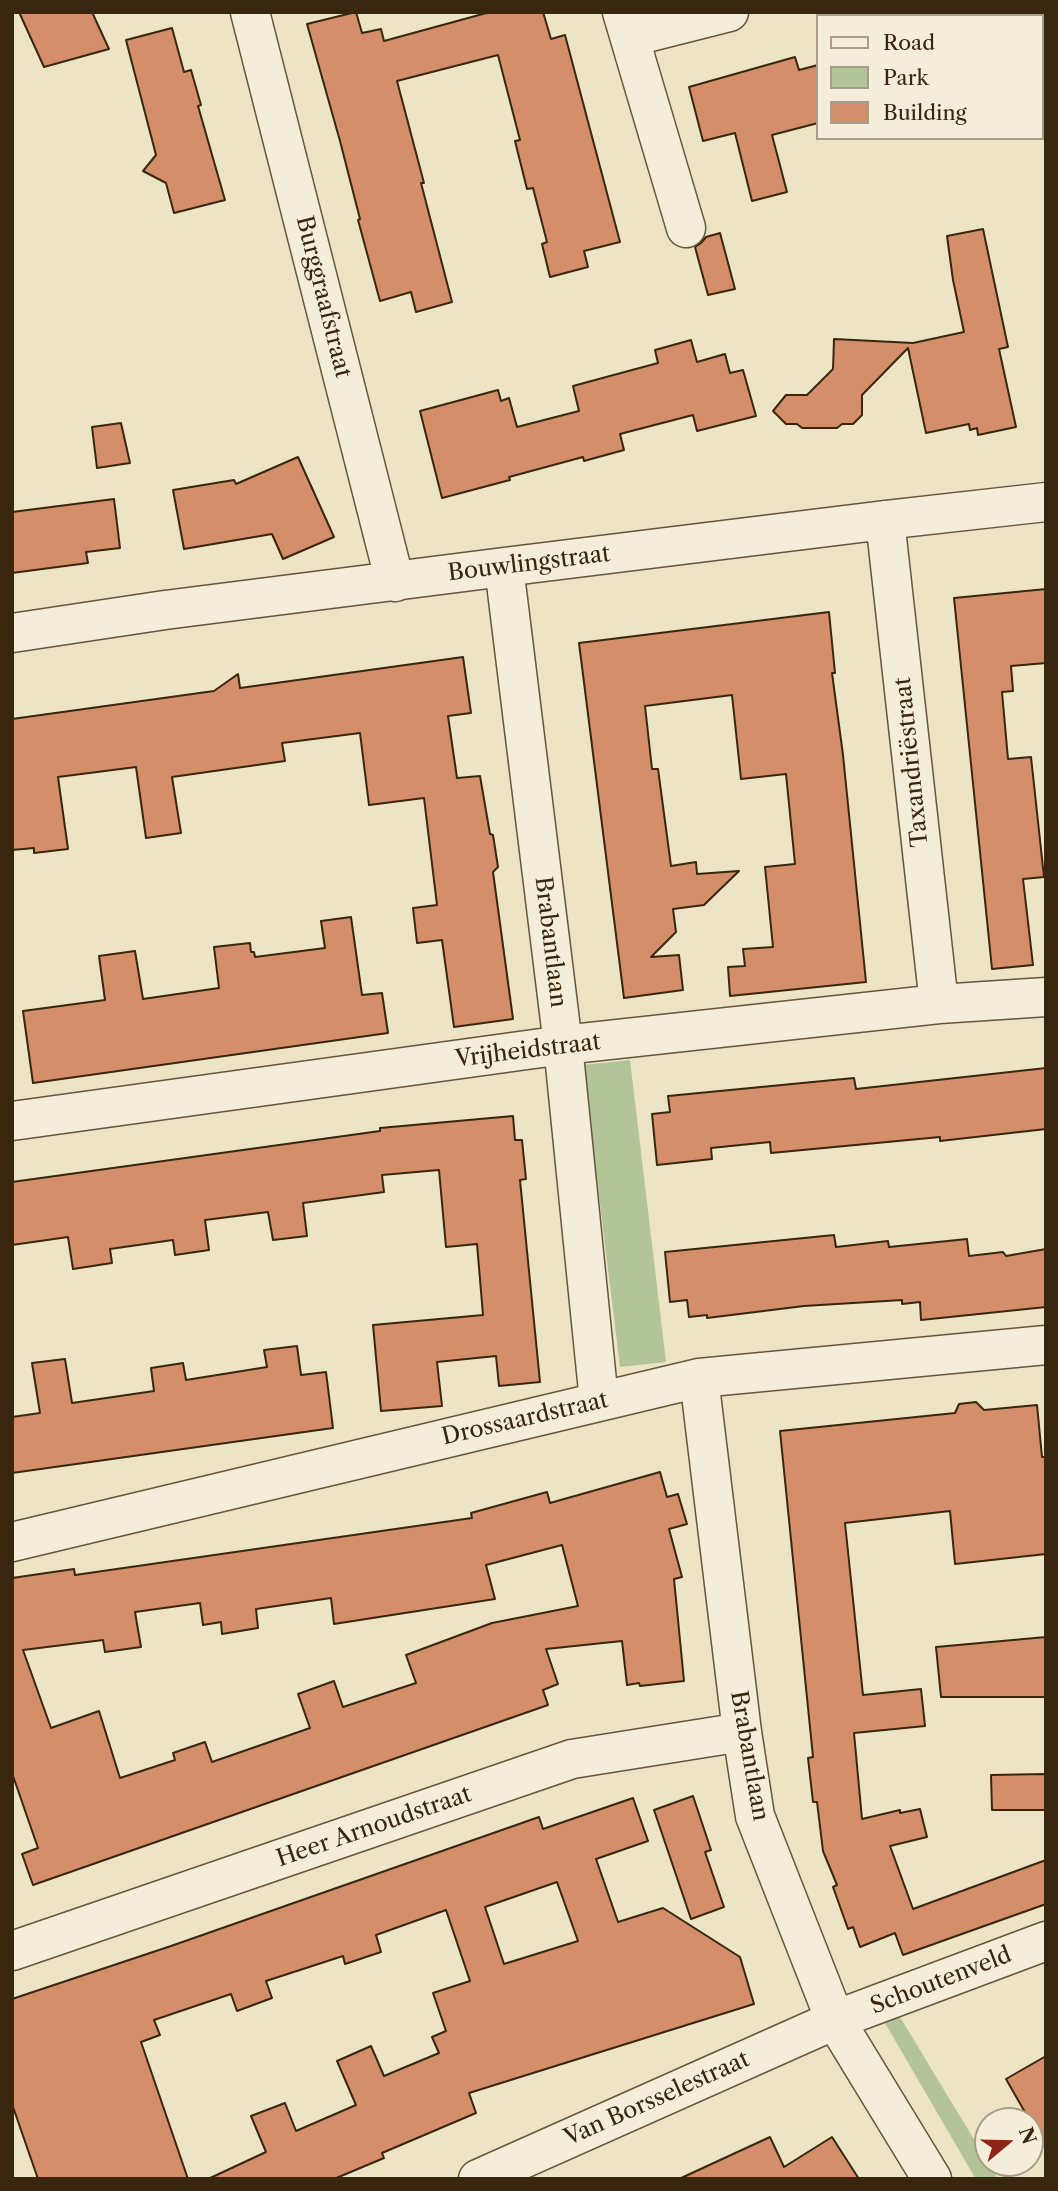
<!DOCTYPE html>
<meta charset="utf-8">
<style>
body{margin:0}
#map{position:relative;width:1058px;height:2191px;overflow:hidden;background:#ece4c4;font-family:"Libre Caslon Text",serif}
canvas{display:block}
.frame{position:absolute;inset:0;border:14px solid #38260e;pointer-events:none}
.legend{position:absolute;left:816px;top:14px;width:228px;height:126px;box-sizing:border-box;background:#f3edd9;border:2px solid #a89d88;margin:0;padding:9px 12px;list-style:none;font-size:21px;color:#38260e}
.legend li{display:flex;align-items:center;gap:14px;height:35px}
.legend b{width:35px;border:2px solid #a89d88}
.north{position:absolute;left:974px;top:2107px;width:70px;height:70px;box-sizing:border-box;background:#f3edd9;border:2px solid #a89d88;border-radius:50%;rotate:71deg;font-size:19px;font-weight:700;line-height:28px;text-align:center;color:#38260e}
.north::after{content:'';display:block;margin:auto;width:24px;height:32px;background:#8f2418;clip-path:polygon(50% 0,100% 100%,50% 72%,0 100%)}
</style>
<div id="map">
<canvas width="1058" height="2191"></canvas>
<div class="frame"></div>
<ul class="legend">
<li><b style="height:9px;background:#f3edd9"></b>Road</li>
<li><b style="height:19px;background:#b3c598"></b>Park</li>
<li><b style="height:19px;background:#d48e69"></b>Building</li>
</ul>
<div class="north">N</div>
</div>
<script>
const c = document.querySelector('canvas').getContext('2d');
c.lineJoin = 'round';
function fill(path, color) { c.fillStyle = color; c.fill(path, 'evenodd'); }
const toPath = rows => new Path2D(rows.map(r => 'M' + r).join(''));
function stroke(path, color, width, dash) { c.strokeStyle = color; c.lineWidth = width; c.lineCap = dash ? 'butt' : 'round'; c.setLineDash(dash || []); c.stroke(path); }
function label(font, color, halo, rows, align = 'center') {
  c.font = font + ' "Libre Caslon Text",serif'; c.lineWidth = 6; c.setLineDash([]); c.textBaseline = 'middle'; c.strokeStyle = halo; c.fillStyle = color; for (const [text, x, y, turn = 0] of rows) {
    c.save(); c.translate(x, y); c.rotate((+turn || 0) * Math.PI / 180); c.textAlign = isNaN(turn) ? turn : align; if (halo) c.strokeText(text, 0, 0); c.fillText(text, 0, 0); c.restore();
  }
}
fill(toPath([
 [630,1060,666,1362,620,1367,583,1065],
 [900,2017,932,2070,998,2179,976,2179,974,2176,885,2023]
]), '#b3c598');
const building = toPath([
 [19,12,92,12,109,49,44,67,19,12],
 [356,12,362,33,381,29,384,41,490,12,543,12,551,39,565,35,620,242,584,251,588,267,550,277,542,244,547,242,533,188,527,189,515,141,520,140,498,55,397,81,424,183,421,183,452,302,416,312,411,292,380,301,358,220,360,219,340,141,307,24,356,12],
 [172,28,184,72,191,70,201,105,198,106,225,200,174,213,166,183,143,171,156,155,126,40,172,28],
 [795,57,799,70,818,65,818,123,772,135,787,192,752,201,735,133,703,141,689,87,795,57],
 [983,229,1008,347,999,349,1016,427,978,435,977,428,970,430,969,424,926,433,908,348,862,395,862,415,853,424,842,424,837,428,802,428,797,424,786,424,773,411,786,395,807,395,833,369,834,339,913,343,964,332,953,280,947,236,983,229],
 [720,233,735,289,708,295,695,247,701,243,706,237,720,233],
 [691,340,697,362,725,354,730,373,743,370,756,416,697,431,693,415,620,434,624,450,584,461,583,457,509,477,510,480,442,498,420,411,498,390,501,401,509,398,517,427,579,411,573,386,658,363,655,350,691,340],
 [121,423,130,463,97,468,92,427,121,423],
 [298,457,334,537,283,559,272,534,184,549,173,490,234,480,236,484,298,457],
 [114,499,120,548,86,552,88,563,12,573,12,512,114,499],
 [1046,589,1046,663,1011,666,1013,691,1002,692,1008,759,1031,757,1044,877,1023,879,1033,965,992,969,954,598,1046,589],
 [829,612,835,673,832,673,843,755,866,982,730,996,728,967,745,966,743,949,773,947,765,867,795,864,786,774,741,779,732,695,645,706,652,769,658,769,671,866,696,862,697,874,739,871,704,905,673,909,676,932,651,957,679,955,683,990,624,998,579,643,829,612],
 [463,657,471,713,448,716,457,778,480,776,490,834,493,835,498,867,493,872,513,1019,454,1027,442,940,417,943,413,908,437,905,424,798,369,805,360,733,282,743,285,761,172,777,181,833,146,838,136,767,58,777,68,849,34,853,34,848,12,850,12,719,214,691,238,674,240,688,463,657],
 [351,917,362,995,382,993,388,1033,33,1083,23,1011,105,1000,99,956,135,951,143,999,219,988,214,947,250,943,251,952,254,952,255,957,325,948,321,921,351,917],
 [1046,1068,1046,1129,940,1141,940,1137,771,1153,770,1142,711,1148,712,1159,657,1165,652,1114,670,1112,668,1096,854,1078,856,1089,1046,1068],
 [513,1116,515,1140,522,1140,526,1179,520,1180,540,1382,499,1386,496,1356,437,1362,442,1406,381,1411,373,1325,483,1315,477,1244,446,1247,439,1170,382,1175,384,1192,303,1203,307,1236,273,1240,268,1212,205,1220,209,1250,175,1255,173,1240,110,1249,112,1263,73,1269,68,1237,12,1245,12,1182,380,1131,380,1128,513,1116],
 [834,1235,836,1247,888,1241,889,1247,967,1239,969,1256,1003,1252,1006,1256,1046,1249,1046,1307,921,1320,920,1302,902,1304,902,1300,804,1306,707,1318,707,1315,689,1317,687,1300,670,1302,665,1252,834,1235],
 [297,1346,301,1375,326,1372,333,1428,12,1473,12,1417,40,1413,32,1363,65,1359,72,1403,154,1391,151,1368,183,1363,186,1380,267,1367,264,1350,297,1346],
 [976,1402,984,1410,1037,1405,1042,1457,1046,1457,1046,1554,955,1564,950,1511,845,1523,863,1695,921,1689,925,1726,854,1733,862,1819,900,1810,900,1813,920,1809,927,1837,890,1846,913,1909,1046,1860,1046,1904,903,1955,895,1933,860,1947,853,1927,848,1929,833,1887,837,1885,823,1851,817,1802,813,1802,808,1758,813,1757,780,1431,955,1413,959,1404,976,1402],
 [660,1472,667,1497,678,1494,687,1524,669,1529,682,1577,674,1579,684,1681,640,1686,639,1683,627,1685,622,1641,546,1649,558,1684,543,1690,548,1705,33,1885,22,1854,38,1848,12,1773,12,1578,74,1569,75,1575,472,1518,471,1513,547,1492,550,1503,660,1472],
 [562,1545,578,1606,492,1623,406,1655,416,1683,343,1707,334,1681,298,1694,310,1728,212,1762,205,1742,173,1753,175,1760,120,1778,99,1711,51,1728,23,1650,103,1640,105,1652,141,1647,135,1612,200,1603,203,1625,221,1622,222,1634,258,1628,256,1609,331,1598,334,1624,495,1599,486,1565,562,1545],
 [1046,1637,1046,1697,941,1697,936,1647,1046,1637],
 [1046,1774,1046,1810,992,1810,991,1775,1046,1774],
 [693,1796,711,1850,705,1852,724,1907,691,1919,654,1810,693,1796],
 [633,1798,648,1841,596,1859,618,1922,663,1908,740,1957,754,2004,469,2093,476,2113,382,2153,384,2158,334,2179,208,2179,266,2152,251,2116,285,2103,296,2131,356,2105,337,2061,371,2046,384,2076,439,2053,432,2037,446,2031,433,1993,470,1981,446,1910,376,1935,381,1952,345,1964,343,1956,266,1981,272,1998,237,2011,231,1994,154,2020,160,2035,141,2042,188,2179,38,2179,12,2104,12,1999,171,1946,539,1817,543,1829,633,1798],
 [557,1882,578,1941,504,1964,485,1907,557,1882],
 [1046,2056,1046,2149,1006,2079,1046,2056],
 [770,2137,784,2167,832,2137,859,2179,679,2179,770,2137]
]);
fill(building, '#d48e69');
stroke(building, '#38260e', 2);
const minor = toPath([
 [250,12,395,582],
 [622,12,686,228],
 [630,37,729,12],
 [885,520,939,1004],
 [504,567,563,1045,599,1401],
 [12,633,165,610,504,567,885,520,1046,502],
 [12,1121,563,1045,939,1004,1046,997],
 [699,1378,742,1732,755,1816,835,2020,932,2179],
 [12,1542,699,1378,1046,1345],
 [12,1951,572,1759,742,1732],
 [478,2179,835,2020,1046,1941]
]);
stroke(minor, '#65563c', 41);
stroke(minor, '#f3edd9', 38);
label('23px', '#38260e', '#f3edd9', [
 ["Burggraafstraat",323,297,76],
 ["Bouwlingstraat",529,564,-7],
 ["Taxandriëstraat",912,762,-96],
 ["Brabantlaan",550,942,83],
 ["Vrijheidstraat",528,1051,-7],
 ["Drossaardstraat",525,1419,-13],
 ["Brabantlaan",749,1756,80],
 ["Heer Arnoudstraat",374,1827,-19],
 ["Schoutenveld",941,1981,-21],
 ["Van Borsselestraat",657,2099,-24]
]);
</script>
